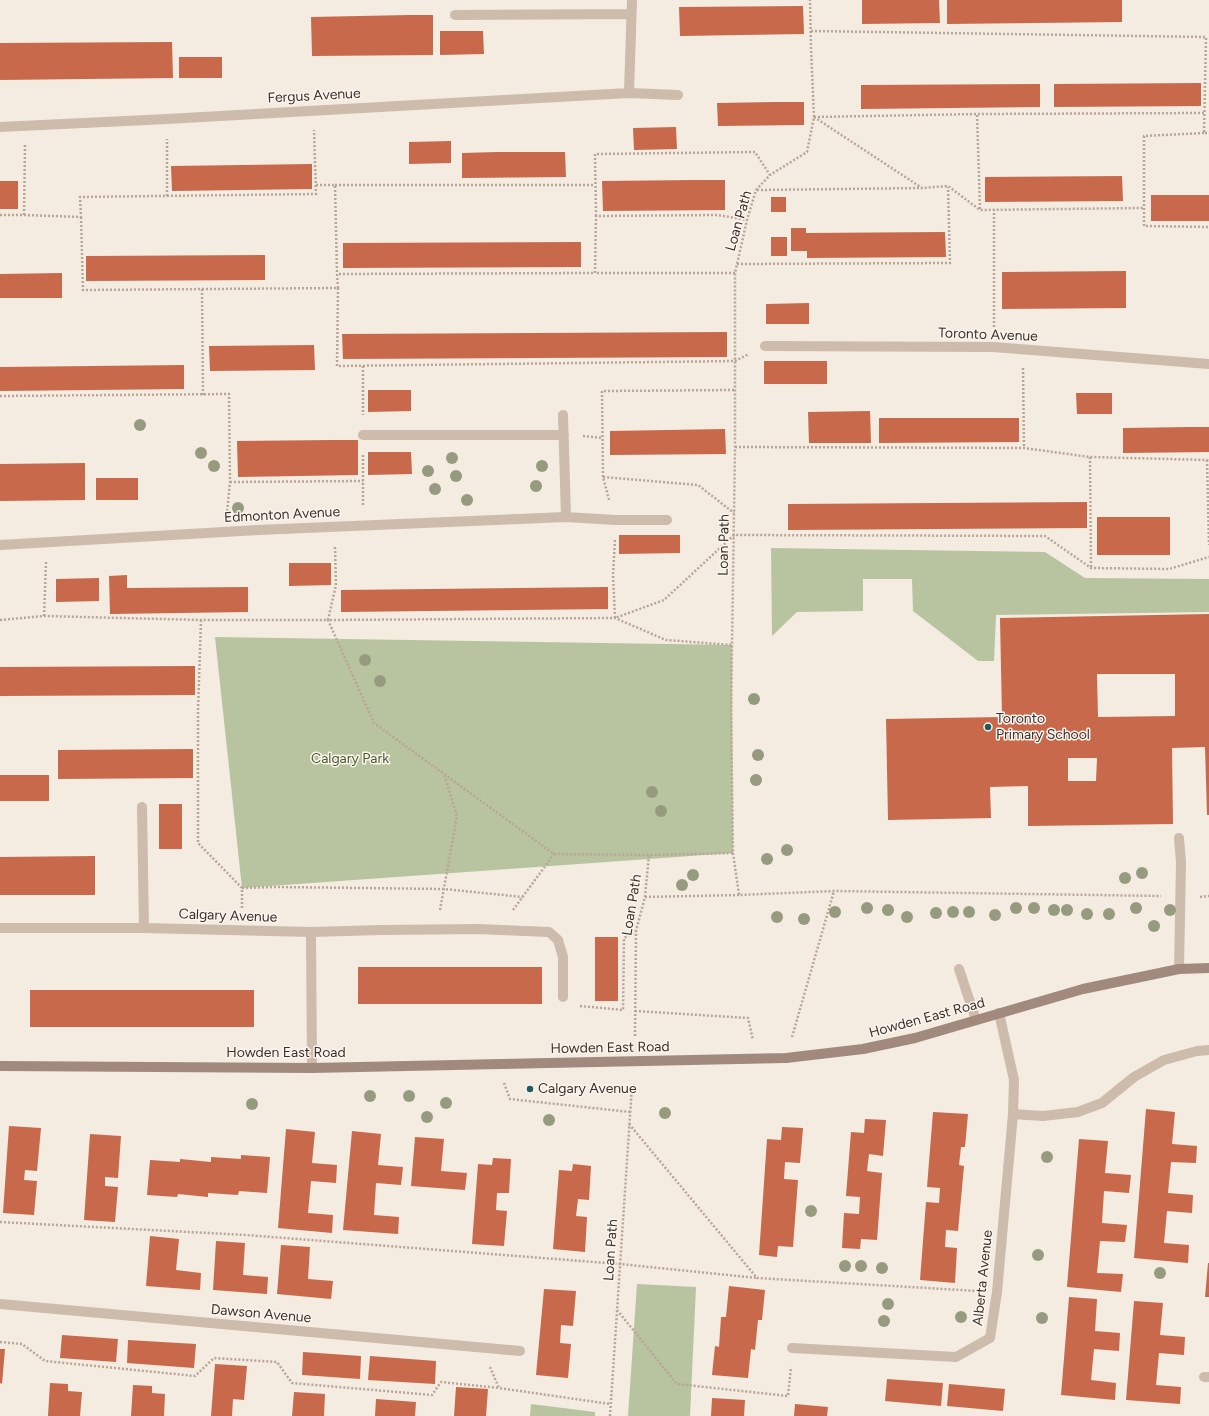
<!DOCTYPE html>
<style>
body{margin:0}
canvas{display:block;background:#f4ebe1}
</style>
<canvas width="1209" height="1416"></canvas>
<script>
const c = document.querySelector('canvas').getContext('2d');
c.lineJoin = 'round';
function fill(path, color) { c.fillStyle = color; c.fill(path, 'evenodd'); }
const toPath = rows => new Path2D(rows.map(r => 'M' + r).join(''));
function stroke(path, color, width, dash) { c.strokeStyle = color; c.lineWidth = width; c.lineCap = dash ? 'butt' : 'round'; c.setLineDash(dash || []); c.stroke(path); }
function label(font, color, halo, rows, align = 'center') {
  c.font = font + ' Figtree,sans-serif'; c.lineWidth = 3; c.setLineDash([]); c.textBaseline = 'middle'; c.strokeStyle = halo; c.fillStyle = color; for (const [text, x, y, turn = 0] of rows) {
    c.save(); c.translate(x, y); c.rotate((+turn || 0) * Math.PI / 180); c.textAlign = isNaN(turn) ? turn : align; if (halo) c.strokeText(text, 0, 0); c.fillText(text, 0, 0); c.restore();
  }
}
fill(toPath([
 [771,548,1045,552,1085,578,1209,579,1209,612,996,615,994,661,978,661,913,611,912,579,863,579,863,611,797,612,772,636],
 [215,637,732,645,733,853,242,888],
 [637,1284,696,1287,690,1416,628,1416],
 [531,1404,595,1412,595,1416,530,1416]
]), '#b8c4a0');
fill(toPath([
 [862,0,939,0,940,23,862,24],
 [947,0,1122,0,1122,22,947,24],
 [803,6,804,34,680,36,679,7],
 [409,15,433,15,433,55,312,56,311,17],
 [440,31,483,31,484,54,440,55],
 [172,42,173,78,0,80,0,43],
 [179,57,222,57,222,78,179,78],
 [1201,83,1201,106,1054,107,1054,84],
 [1040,84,1040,107,861,109,861,85],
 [775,102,804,102,804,125,718,126,717,103],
 [676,127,677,149,634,150,633,128],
 [451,141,451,163,409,164,409,142],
 [497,152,565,152,566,177,462,178,462,153],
 [312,164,312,189,172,191,171,166],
 [1122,176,1123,201,985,202,985,177],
 [695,180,725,180,725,210,603,211,602,181],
 [0,181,18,181,18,209,0,209],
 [1151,195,1209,195,1209,221,1151,221],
 [771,197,786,197,786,212,771,212],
 [791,228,806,228,806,233,945,232,946,257,807,258,807,251,791,251],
 [771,237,787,237,787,256,771,256],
 [581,242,581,267,343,268,343,243],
 [265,255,265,280,86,281,86,256],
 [1126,271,1126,308,1002,309,1002,272],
 [62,273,62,298,0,298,0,274],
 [809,303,809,324,766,324,766,304],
 [727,332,727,357,343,359,342,334],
 [314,345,315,370,210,371,209,346],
 [764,361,827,361,827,384,764,384],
 [184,365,184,389,0,391,0,367],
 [368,390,411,390,411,411,368,412],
 [1076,393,1112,393,1112,414,1077,414],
 [870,411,871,443,809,443,808,412],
 [879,418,1019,418,1019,442,879,443],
 [1191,427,1209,427,1209,452,1123,453,1123,428],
 [725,429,726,454,610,455,610,431],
 [333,440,358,440,358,475,238,477,237,441],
 [368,452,411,452,412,474,368,475],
 [85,463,85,500,0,501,0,464],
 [96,478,138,478,138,500,96,500],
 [1087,502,1087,528,788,530,788,504],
 [1097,517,1170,517,1170,555,1097,555],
 [619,535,680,535,680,553,619,554],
 [289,563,331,563,331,585,289,586],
 [127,575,127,588,248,587,248,612,110,614,109,576],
 [99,578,99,601,56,602,56,579],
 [608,587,608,609,341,612,341,590],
 [1209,614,1209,815,1207,815,1205,747,1172,748,1173,824,1028,826,1028,786,990,787,991,818,888,820,886,719,1002,717,1000,618],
 [1097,674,1175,674,1175,716,1098,717],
 [1068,758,1097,758,1096,781,1068,781],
 [195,666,195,695,0,696,0,667],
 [193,749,193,778,58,779,58,750],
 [0,775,49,775,49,801,0,801],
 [159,804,182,804,182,849,159,849],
 [95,856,95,895,0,895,0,857],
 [595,937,618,937,618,1001,595,1001],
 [358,967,542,967,542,1004,358,1004],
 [30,990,254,990,254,1027,30,1027],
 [1146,1109,1175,1112,1172,1144,1197,1146,1196,1163,1171,1162,1168,1193,1193,1195,1192,1213,1167,1211,1164,1243,1189,1245,1188,1263,1134,1258],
 [933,1112,968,1114,965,1147,961,1147,959,1165,964,1166,958,1231,946,1230,945,1247,957,1248,955,1283,920,1280,926,1202,939,1203,940,1188,927,1187],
 [865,1119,886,1120,883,1156,869,1154,867,1171,882,1173,877,1240,861,1239,860,1249,842,1248,844,1213,859,1214,860,1197,846,1196,851,1132,864,1133],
 [9,1126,41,1128,37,1171,25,1170,24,1180,37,1181,34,1215,3,1213],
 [782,1127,803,1128,800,1163,785,1162,784,1179,798,1180,793,1247,778,1246,777,1257,759,1255,767,1139,781,1140],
 [286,1129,315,1132,312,1163,337,1165,336,1183,311,1181,308,1213,333,1215,332,1233,278,1228],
 [352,1131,381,1134,378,1165,403,1167,401,1185,376,1183,374,1215,399,1217,398,1234,343,1230],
 [90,1134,121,1136,118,1178,105,1177,105,1186,118,1187,115,1222,84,1220],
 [415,1137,444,1139,441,1171,467,1173,465,1190,411,1186],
 [1079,1139,1108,1141,1105,1173,1131,1175,1129,1193,1104,1191,1102,1223,1127,1225,1125,1242,1100,1241,1097,1273,1123,1274,1121,1292,1067,1287],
 [241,1155,270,1157,267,1193,239,1191,238,1195,208,1193,208,1197,178,1194,177,1197,147,1195,150,1160,180,1162,180,1159,211,1162,211,1157,241,1159],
 [493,1158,511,1159,509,1193,497,1193,496,1210,507,1211,504,1246,472,1244,478,1164,492,1165],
 [573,1164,591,1166,589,1200,578,1199,576,1216,587,1217,585,1252,553,1249,559,1170,572,1171],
 [150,1236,179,1239,176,1270,201,1273,200,1290,146,1286],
 [216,1241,245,1243,243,1275,268,1277,267,1294,213,1290],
 [281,1245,310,1247,308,1279,333,1281,331,1299,277,1294],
 [1208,1263,1209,1263,1209,1297,1205,1297],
 [729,1286,765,1290,762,1320,758,1320,755,1350,751,1349,748,1378,712,1375,715,1346,719,1347,721,1317,726,1317],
 [544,1289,576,1291,573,1326,561,1325,560,1343,571,1344,568,1378,536,1375],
 [1069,1297,1097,1299,1095,1331,1120,1333,1119,1351,1094,1349,1091,1380,1116,1383,1115,1400,1061,1395],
 [1134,1301,1163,1303,1160,1335,1185,1337,1184,1355,1159,1353,1156,1385,1181,1387,1180,1404,1126,1400],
 [62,1335,118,1339,116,1362,60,1358],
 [128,1340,196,1344,194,1368,127,1363],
 [0,1349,5,1349,2,1384,0,1383],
 [303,1352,361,1356,360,1379,302,1375],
 [370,1356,436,1361,435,1384,368,1380],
 [215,1364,247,1366,244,1400,233,1399,232,1416,211,1416],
 [887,1379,943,1383,941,1406,885,1401],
 [50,1383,68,1384,68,1391,82,1392,80,1416,48,1416],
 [949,1384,1005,1389,1003,1411,947,1406],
 [133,1385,152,1386,152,1393,165,1394,164,1416,131,1416],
 [456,1387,488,1389,486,1416,454,1416],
 [294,1392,325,1394,324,1416,292,1416],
 [712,1398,745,1400,744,1416,711,1416],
 [376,1399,416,1402,415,1416,375,1416],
 [795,1404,828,1407,827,1416,794,1416]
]), '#c8694b');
stroke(toPath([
 [811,31,1206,37,1204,133,1209,133],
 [814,117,922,188,948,186,980,210,1144,208],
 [814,117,977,114],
 [1204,133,1144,136,1144,226,1209,227],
 [316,185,335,185,337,274],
 [335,185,595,185],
 [757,190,922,188],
 [167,196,167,139],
 [980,209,977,114,1205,113],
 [0,215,24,215,25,145],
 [24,215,81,217,80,197,316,194,314,130],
 [596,216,595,154,755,152,770,175],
 [81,217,83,290,338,288,337,366,735,361,749,354],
 [737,264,950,263,948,187],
 [735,273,595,273,596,216,718,215,747,220],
 [338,288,337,274,595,273],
 [202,289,203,395],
 [994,327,994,210],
 [363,366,363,415],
 [1023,368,1024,448],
 [0,396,229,394,230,482,227,513],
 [583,436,603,438],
 [735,447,1024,448,1090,457,1207,460,1209,461],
 [1090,457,1091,568],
 [1207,460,1209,545],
 [603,477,602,391,735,390],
 [230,482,363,481],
 [609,500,603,477,698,485,734,513],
 [363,505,363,454],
 [615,540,613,575,615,618,664,600,734,535,1045,536,1091,568,1169,569,1209,557],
 [335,547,336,585,328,620,615,618,666,640,732,645],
 [44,616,46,562],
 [0,620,44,616,201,620,328,620,374,723,554,854,649,855],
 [201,620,198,711,198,843,242,888,242,910],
 [733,853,739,895,834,891,1161,896],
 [242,888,276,887,444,889,523,897],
 [645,897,739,895],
 [1200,897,1209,896],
 [440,910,457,816,444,774],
 [513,910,554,854],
 [580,1006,623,1010,624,938,636,931],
 [635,1011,748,1018,753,1040],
 [635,1036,636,931,645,897,649,855,733,853,731,712,735,447,735,273,747,220,756,190,770,175,807,152,814,117,811,48,810,0],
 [792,1037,834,891],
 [504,1083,510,1099,630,1112],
 [629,1124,757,1278,978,1291],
 [0,1222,246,1235,620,1264,757,1278],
 [617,1310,677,1384,788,1396,791,1367],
 [0,1342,22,1344,45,1361,195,1376,214,1358,277,1362,292,1383,432,1395,441,1382,499,1388],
 [490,1367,499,1388,610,1404],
 [610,1416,632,1086]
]), '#b9a596', 2.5, [2, 2]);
stroke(toPath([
 [959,969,976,1020],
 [1179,969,1181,862,1179,838]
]), '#cdbbac', 10);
stroke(toPath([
 [455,15,631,14],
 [629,93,632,0],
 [0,127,167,119,629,93,678,95],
 [765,346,993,347,1209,364],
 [563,415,566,517],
 [363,435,564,435],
 [0,545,258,530,566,517,615,520,667,520],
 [142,807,144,928],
 [0,928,144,928,311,932,312,1068],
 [311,932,381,930,478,929,549,932,558,940,563,957,563,997],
 [1013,1114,1043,1116,1078,1112,1102,1103,1134,1077,1164,1060,1197,1051,1209,1050],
 [0,1304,520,1351],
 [792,1348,956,1357,990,1338,997,1292,1013,1114,1014,1080,999,1013],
 [1204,1377,1209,1377]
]), '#cdbbac', 10);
stroke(toPath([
 [0,1066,312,1068,786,1058,863,1049,915,1038,1083,989,1179,969,1209,968]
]), '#a18a7d', 10);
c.fillStyle = '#969b7f';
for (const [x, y] of [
 [140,425],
 [201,453],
 [452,458],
 [214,466],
 [542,466],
 [428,471],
 [456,476],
 [536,486],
 [435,489],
 [467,500],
 [238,508],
 [365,660],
 [380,681],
 [754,699],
 [758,755],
 [756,780],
 [652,792],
 [661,811],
 [787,850],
 [767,859],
 [1142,873],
 [693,875],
 [1125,878],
 [682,885],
 [867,908],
 [1016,908],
 [1034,908],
 [1136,908],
 [888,910],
 [1054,910],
 [1067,910],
 [1170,910],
 [835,912],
 [953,912],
 [969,912],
 [936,913],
 [1087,914],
 [1109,914],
 [995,915],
 [777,917],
 [907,917],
 [804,919],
 [1154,926],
 [370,1096],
 [409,1096],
 [446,1103],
 [252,1104],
 [665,1113],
 [427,1117],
 [549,1120],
 [1047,1157],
 [811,1211],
 [1038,1255],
 [845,1266],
 [861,1266],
 [882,1268],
 [1160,1273],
 [888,1304],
 [961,1317],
 [1042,1318],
 [884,1321]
]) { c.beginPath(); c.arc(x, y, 6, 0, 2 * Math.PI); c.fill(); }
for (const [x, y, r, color] of [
 [988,727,4,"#1f5a5e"],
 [530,1089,4,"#1f5a5e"]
]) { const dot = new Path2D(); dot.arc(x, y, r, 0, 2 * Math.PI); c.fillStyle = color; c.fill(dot); stroke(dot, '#fbf5ee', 1.5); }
label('14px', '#3b302b', '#fbf5ee', [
 ["Fergus Avenue",314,96,-3],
 ["Loan Path",739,221,-74],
 ["Toronto Avenue",988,335,2],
 ["Edmonton Avenue",282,515,-3],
 ["Loan Path",724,545,-89],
 ["Loan Path",632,905,-81],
 ["Calgary Avenue",228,916,2],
 ["Howden East Road",927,1018,-15],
 ["Howden East Road",610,1048,-1],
 ["Howden East Road",286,1053],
 ["Loan Path",611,1250,-86],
 ["Alberta Avenue",983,1278,-84],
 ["Dawson Avenue",261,1314,5]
]);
label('14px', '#3b302b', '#fbf5ee', [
 ["Toronto",996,719],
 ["Primary School",996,735],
 ["Calgary Avenue",538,1089]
], 'left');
label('14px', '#4a5a2e', '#fbf5ee', [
 ["Calgary Park",350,759]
]);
</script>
